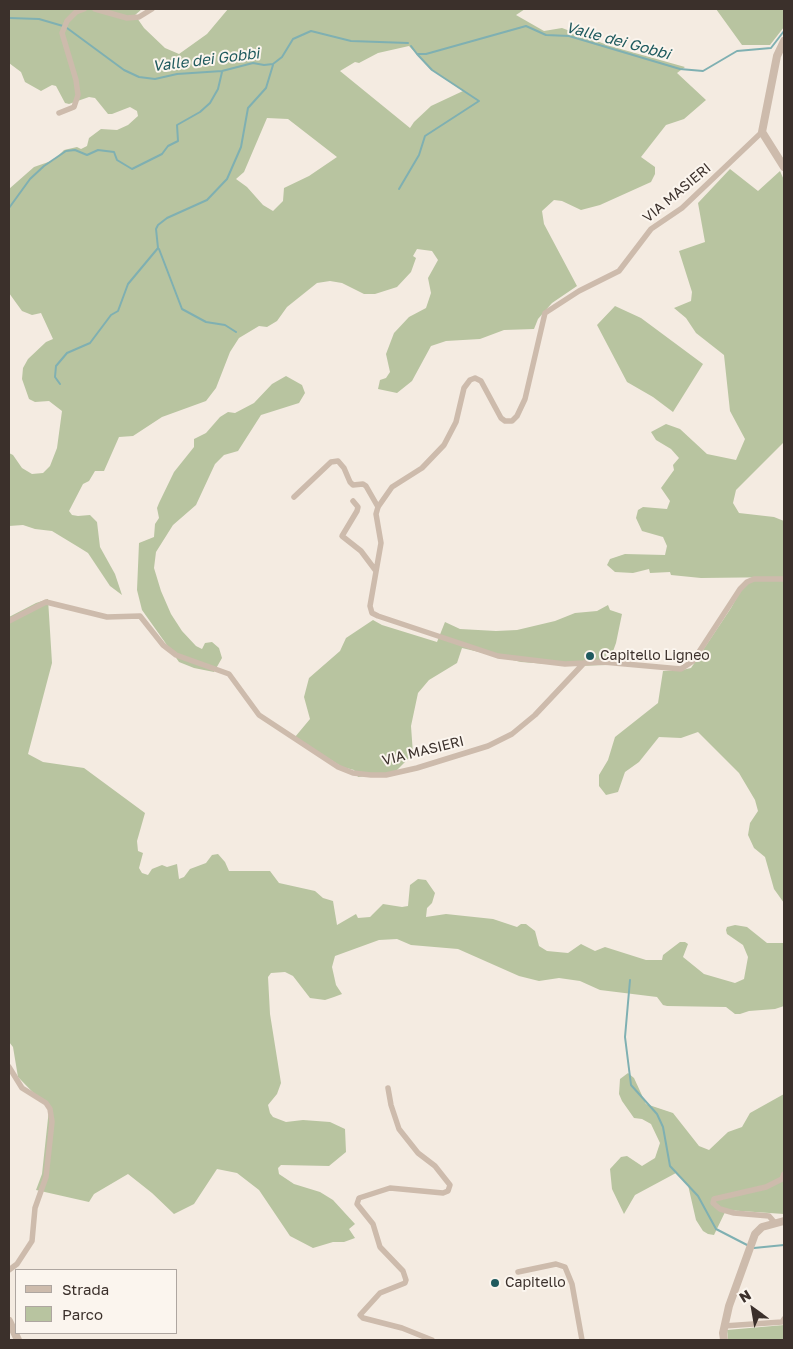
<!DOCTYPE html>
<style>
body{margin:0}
#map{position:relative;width:793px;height:1349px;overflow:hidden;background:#f4ebe1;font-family:"Golos Text",sans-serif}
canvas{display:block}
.frame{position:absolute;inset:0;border:10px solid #3b302b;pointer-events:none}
.legend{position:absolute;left:15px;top:1269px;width:162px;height:65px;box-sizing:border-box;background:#fbf5ee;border:1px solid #aea6a0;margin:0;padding:6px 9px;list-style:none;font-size:15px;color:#3b302b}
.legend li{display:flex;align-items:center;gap:10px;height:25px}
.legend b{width:25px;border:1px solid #aea6a0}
.north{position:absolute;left:728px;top:1284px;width:50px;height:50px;-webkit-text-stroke:4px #fbf5ee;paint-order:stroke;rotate:328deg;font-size:14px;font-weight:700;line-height:20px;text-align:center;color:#3b302b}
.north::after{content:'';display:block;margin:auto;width:18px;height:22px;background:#3b302b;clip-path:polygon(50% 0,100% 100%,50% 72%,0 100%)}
</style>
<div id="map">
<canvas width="793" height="1349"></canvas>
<div class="frame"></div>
<ul class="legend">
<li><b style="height:6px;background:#cdbbac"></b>Strada</li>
<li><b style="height:14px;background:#b8c4a0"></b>Parco</li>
</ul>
<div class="north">N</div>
</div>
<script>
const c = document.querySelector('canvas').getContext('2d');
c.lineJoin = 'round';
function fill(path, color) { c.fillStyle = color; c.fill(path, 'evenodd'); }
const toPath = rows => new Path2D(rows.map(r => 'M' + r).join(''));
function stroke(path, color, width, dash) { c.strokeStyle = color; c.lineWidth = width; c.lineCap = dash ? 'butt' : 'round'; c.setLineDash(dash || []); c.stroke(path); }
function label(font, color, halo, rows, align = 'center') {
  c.font = font + ' "Golos Text",sans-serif'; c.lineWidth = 4; c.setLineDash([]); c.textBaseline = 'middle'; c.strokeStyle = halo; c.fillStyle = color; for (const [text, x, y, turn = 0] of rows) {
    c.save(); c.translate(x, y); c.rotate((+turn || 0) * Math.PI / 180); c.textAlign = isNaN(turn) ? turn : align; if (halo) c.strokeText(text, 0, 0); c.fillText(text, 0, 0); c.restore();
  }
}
fill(toPath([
 [9,9,142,9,135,15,144,28,165,48,179,54,207,34,228,9,525,9,516,15,544,31,562,28,610,46,685,67,677,73,706,100,684,119,666,125,641,157,655,167,655,174,651,182,600,205,581,210,562,201,554,200,542,211,544,224,577,286,552,303,538,319,534,329,504,330,480,339,446,341,431,346,412,381,397,393,378,389,380,380,386,378,390,372,386,354,394,333,409,317,426,308,431,293,428,278,438,260,432,251,417,249,413,256,416,258,411,272,397,287,375,294,364,294,342,283,330,281,317,283,287,307,277,321,267,327,259,326,239,338,230,352,216,388,206,401,162,417,133,436,119,437,104,471,95,471,89,481,83,484,69,511,72,515,78,516,90,515,97,522,100,547,115,574,122,595,110,586,88,553,80,548,52,531,35,529,23,525,9,526,9,453,13,455,22,468,32,474,43,473,50,466,57,448,62,411,49,401,35,402,29,399,22,379,23,368,28,359,46,342,53,339,41,313,32,315,22,311,9,293,9,189,34,167,54,160,64,150,77,147,81,149,87,146,89,138,101,129,117,130,128,125,138,116,137,111,130,107,112,114,108,114,95,98,89,97,69,104,65,103,56,86,52,85,41,91,25,82,21,72,9,63],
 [409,46,430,69,463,91,431,106,414,122,410,128,340,71,355,62,359,63,378,53],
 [267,118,288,119,337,157,309,176,284,188,283,201,273,211,263,205,247,187,236,179,244,172],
 [716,9,784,9,784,27,770,45,742,45],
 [730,169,758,191,780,171,784,180,784,442,736,490,733,503,739,513,774,517,784,521,784,577,701,578,671,575,670,572,650,573,649,569,633,573,615,572,607,565,610,559,625,554,665,555,667,546,663,537,642,531,636,518,638,510,643,507,667,509,670,501,661,488,674,470,673,465,679,458,671,449,656,440,651,432,666,424,680,429,707,454,736,460,745,439,730,411,724,355,696,333,686,318,674,308,691,301,692,292,679,251,705,242,698,203],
 [615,306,641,318,703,364,673,412,653,397,627,382,597,325],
 [286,376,302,385,305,393,299,403,261,415,238,451,224,455,215,464,196,505,173,525,156,552,154,568,161,591,171,614,182,631,196,646,202,649,205,643,212,642,219,648,222,658,214,672,194,668,179,662,142,610,137,590,139,543,154,537,155,524,159,518,157,508,159,503,174,472,194,447,194,439,206,433,220,417,228,412,235,413,254,403,272,384],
 [784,580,784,903,774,889,765,857,754,848,748,835,750,823,758,811,755,800,739,773,698,732,681,738,659,737,639,762,625,772,618,792,606,795,599,786,599,775,608,760,615,737,658,703,663,671,682,670,691,668,731,608,746,581],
 [48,599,52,663,28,754,43,762,84,768,145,813,137,841,138,851,143,853,139,868,142,873,148,875,152,869,162,865,167,867,177,864,179,879,184,877,190,869,206,863,212,855,218,854,225,862,229,871,270,871,279,883,315,891,323,898,333,901,337,925,356,914,358,918,370,917,383,904,402,907,408,906,410,885,418,879,426,880,435,893,432,903,427,908,426,917,446,914,493,919,517,927,521,924,526,924,535,931,539,946,547,951,568,953,581,944,595,951,605,947,646,960,662,960,663,955,680,942,685,942,688,944,683,957,704,974,735,983,744,979,748,957,743,945,727,934,726,930,727,927,735,925,747,927,767,943,784,943,784,1006,775,1009,749,1011,740,1014,735,1014,726,1007,667,1006,663,1005,657,997,600,990,580,981,559,978,539,981,519,976,458,949,411,945,397,939,379,940,335,956,332,967,336,985,342,994,334,997,325,1000,310,998,293,976,285,972,271,973,268,977,270,1014,281,1083,277,1094,268,1105,270,1113,273,1117,286,1122,303,1120,330,1122,345,1129,346,1152,329,1166,281,1165,278,1168,279,1174,294,1184,320,1192,333,1200,355,1224,349,1229,355,1238,344,1242,333,1242,313,1248,290,1236,259,1190,237,1173,217,1169,194,1204,174,1214,152,1193,128,1174,94,1194,89,1202,36,1190,42,1174,49,1109,18,1077,13,1047,9,1042,9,617,36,603],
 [608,605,610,610,622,614,616,643,608,665,575,666,521,662,462,648,457,663,429,680,418,693,411,726,413,754,394,773,358,777,354,770,342,767,295,737,310,719,304,697,309,678,340,651,346,638,373,620,382,625,437,642,445,622,460,629,496,631,517,630,555,621,575,613,597,611],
 [628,1073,634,1078,646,1104,673,1113,699,1146,709,1150,728,1132,742,1127,750,1113,784,1094,784,1214,726,1210,714,1235,708,1234,703,1231,696,1220,688,1185,676,1173,635,1195,624,1214,612,1189,610,1169,621,1157,627,1156,642,1166,655,1158,660,1143,651,1124,642,1119,634,1118,622,1101,619,1094,620,1079],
 [784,1325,784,1340,728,1340,727,1330]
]), '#b8c4a0');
stroke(toPath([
 [9,18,39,19,63,26],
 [67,28,124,70,139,77,155,79,177,74,222,71,253,63,264,65,273,64,282,57,293,39,311,31,351,41,408,43],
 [411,46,417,54,426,54,526,26,546,35,569,36,680,69,703,71,737,51,771,48,784,31],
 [399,189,419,155,425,136,479,101,432,70,417,54],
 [9,208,30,179,44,166,66,151,75,150,87,155,98,150,114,152,117,160,132,169,162,154,168,146,178,141,177,125,200,112,210,103,218,89,222,72],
 [159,249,182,309,206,322,225,325,236,332],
 [60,384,55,377,56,366,67,353,90,343,111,315,118,311,128,284,158,248,156,229,158,225,167,218,207,200,227,179,241,147,248,108,266,88,273,65],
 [630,980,625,1037,631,1085,657,1114,663,1127,670,1166,698,1196,716,1229,749,1246],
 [754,1248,784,1245]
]), '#7fb0b2', 2);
stroke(toPath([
 [95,9,127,18,139,17,152,9],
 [59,113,74,107,78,95,76,80,62,33,67,21,76,12,84,9],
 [762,132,682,208,651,229,619,271,579,291,545,313,525,399,517,416,512,421,505,421,501,418,481,381,475,378,470,380,464,388,456,422,444,445,422,468,392,487,378,507,376,514,381,543,370,606,372,613,378,616,498,656,565,664,603,662,681,669,693,661,740,589,747,582,754,579,784,579],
 [294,497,331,462,338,461,344,468,350,482,353,485,363,484,366,486,378,507],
 [353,501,358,507,357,511,342,536,361,551,376,571],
 [9,621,46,602,107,617,140,616,163,645,176,655,229,674,259,715,338,767,353,773,371,775,386,775,417,768,488,746,512,734,535,715,584,663],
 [9,1067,22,1088,46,1103,50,1109,52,1122,46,1177,35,1208,32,1241,17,1264,9,1270],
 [388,1088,391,1105,399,1129,418,1153,435,1166,450,1185,448,1191,443,1193,390,1188,359,1198,357,1204,373,1224,380,1247,403,1271,406,1280,405,1283,380,1293,360,1315,363,1318,402,1328,432,1340],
 [775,1223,769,1216,734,1213,720,1209,713,1203,714,1199,766,1187,782,1179,784,1174],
 [518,1272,556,1264,565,1267,572,1284,582,1340],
 [724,1326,782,1322,784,1319]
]), '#cdbbac', 5.5);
stroke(toPath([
 [784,41,777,56,762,132,784,167],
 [9,1321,18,1340],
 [724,1340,723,1333,729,1306,755,1234,762,1227,784,1221]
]), '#cdbbac', 8);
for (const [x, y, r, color] of [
 [590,656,5,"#1f5a5e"],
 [495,1283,5,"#1f5a5e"]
]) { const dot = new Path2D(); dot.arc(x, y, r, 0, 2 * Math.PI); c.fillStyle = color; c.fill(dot); stroke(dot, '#fbf5ee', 2); }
label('14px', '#3b302b', '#fbf5ee', [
 ["VIA MASIERI",677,193,-40],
 ["VIA MASIERI",423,751,-14]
]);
label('14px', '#3b302b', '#fbf5ee', [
 ["Capitello Ligneo",600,656],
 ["Capitello",505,1283]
], 'left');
label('italic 15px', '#1f5a5e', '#fbf5ee', [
 ["Valle dei Gobbi",618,41,15],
 ["Valle dei Gobbi",206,60,-7]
]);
</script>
